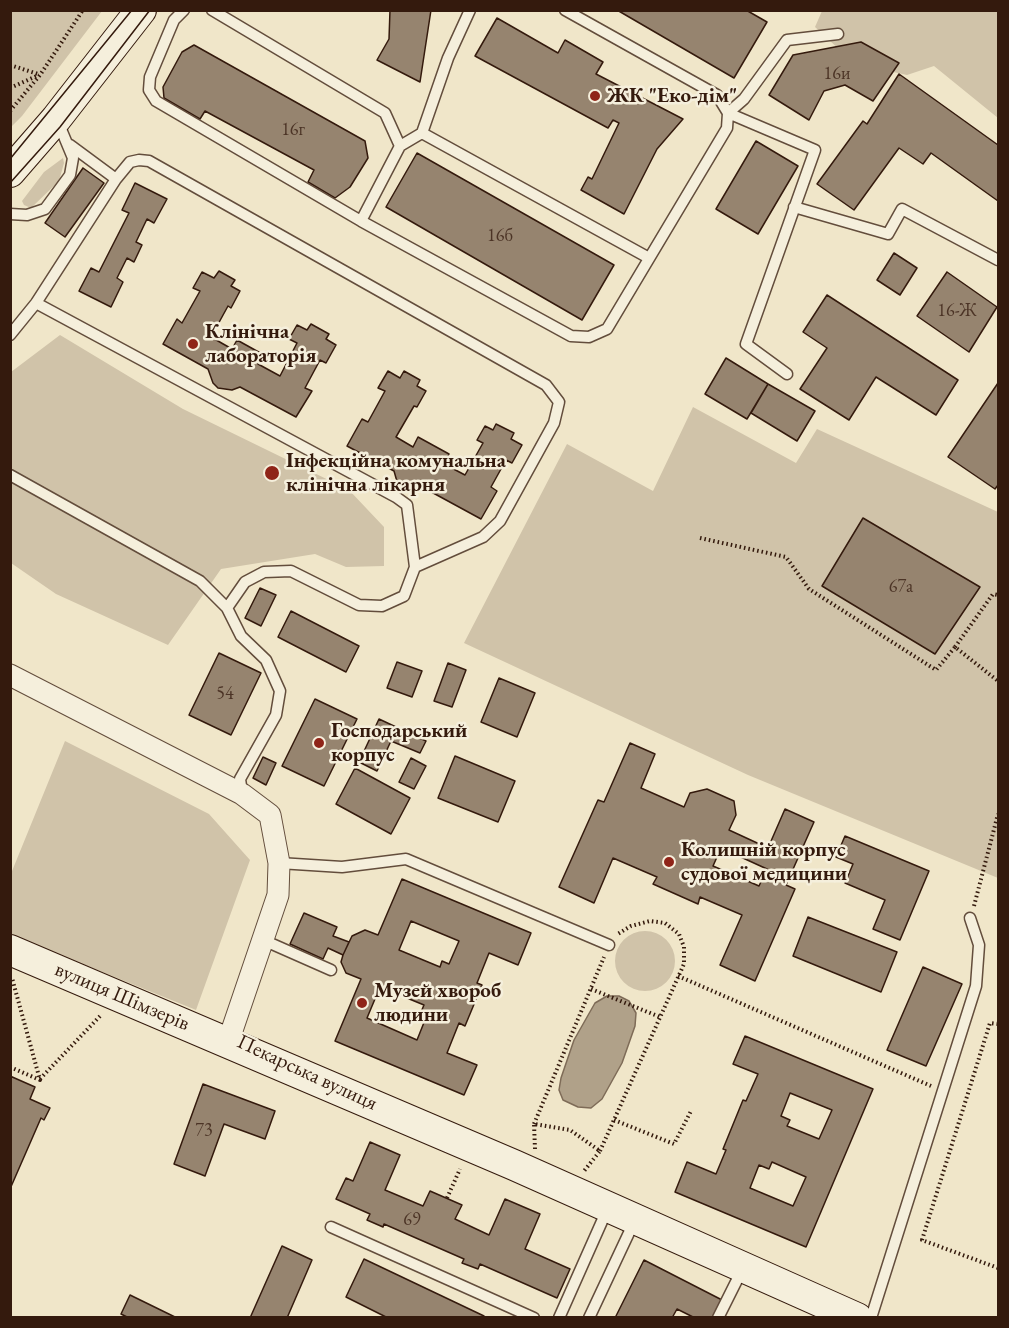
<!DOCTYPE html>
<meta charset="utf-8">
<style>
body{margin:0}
#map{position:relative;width:1009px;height:1328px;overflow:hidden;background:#f0e6c9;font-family:"EB Garamond",serif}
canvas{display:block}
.frame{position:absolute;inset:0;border:12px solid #341a0d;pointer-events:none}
</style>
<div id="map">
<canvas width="1009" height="1328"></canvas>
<div class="frame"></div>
</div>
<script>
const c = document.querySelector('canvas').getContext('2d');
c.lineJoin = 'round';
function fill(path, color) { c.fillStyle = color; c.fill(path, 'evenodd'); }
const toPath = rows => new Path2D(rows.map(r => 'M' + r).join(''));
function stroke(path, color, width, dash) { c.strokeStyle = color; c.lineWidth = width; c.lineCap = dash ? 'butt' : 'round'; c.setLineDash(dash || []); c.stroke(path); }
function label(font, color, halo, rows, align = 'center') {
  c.font = font + ' "EB Garamond",serif'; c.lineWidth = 5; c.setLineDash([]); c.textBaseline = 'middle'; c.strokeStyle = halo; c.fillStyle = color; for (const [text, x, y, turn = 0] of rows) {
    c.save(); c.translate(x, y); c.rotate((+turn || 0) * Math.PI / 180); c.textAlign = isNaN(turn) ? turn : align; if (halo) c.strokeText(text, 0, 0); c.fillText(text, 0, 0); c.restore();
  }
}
fill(toPath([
 [11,10,102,11,22,116,11,127],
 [822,11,998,11,998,118,934,66,907,75,884,70,843,53,815,27],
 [63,158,64,163,59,181,31,208,24,205,22,201,44,172],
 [60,335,183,409,349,490,384,527,384,566,346,567,315,554,221,569,168,645,56,594,11,563,11,372],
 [693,407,796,463,817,429,998,512,998,878,748,775,464,643,567,444,653,491],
 [65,741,209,814,250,860,196,1010,11,935,10,876],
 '615 961a30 30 0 1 1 60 0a30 30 0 1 1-60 0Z'
]), '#d0c3a9');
const water = toPath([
 [607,996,619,996,629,1001,636,1013,635,1026,622,1063,602,1099,591,1108,578,1107,563,1100,559,1090,561,1078,574,1040,595,1003,607,996]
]);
fill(water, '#b0a189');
stroke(water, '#7e6b57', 1.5);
const building = toPath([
 [390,10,431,10,420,82,377,60,389,39,390,10],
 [617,10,746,10,767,22,734,78,617,10],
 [497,18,558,53,565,40,603,62,596,74,683,119,657,149,624,214,581,190,588,177,592,179,619,123,613,120,608,128,475,56,497,18],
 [861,42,899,63,873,101,845,85,824,91,809,120,769,95,793,55,861,42],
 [194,45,365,141,368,158,350,187,335,198,308,182,314,170,205,111,200,119,164,98,163,87,182,52,194,45],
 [899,74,998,145,998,201,931,153,923,164,899,148,854,210,817,184,863,121,867,124,899,74],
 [756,141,798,166,758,234,716,209,756,141],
 [417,153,614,265,582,320,386,207,417,153],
 [83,168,104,183,65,237,45,223,83,168],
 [135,183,167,199,154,223,147,219,136,242,142,245,134,262,127,258,117,278,123,282,111,307,79,291,91,268,99,272,129,213,122,210,135,183],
 [894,253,917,268,900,295,877,280,894,253],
 [219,271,235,280,231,286,240,291,231,308,228,306,211,337,232,349,237,340,264,355,258,364,280,376,297,343,289,339,297,325,307,330,311,324,329,334,326,339,336,345,326,363,320,360,305,388,312,391,296,417,240,387,232,390,218,388,213,383,208,369,163,344,177,319,182,323,200,291,193,288,202,272,214,278,219,271],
 [947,272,997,307,969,352,917,316,947,272],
 [827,295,958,380,936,415,876,377,849,420,800,389,827,348,803,332,827,295],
 [726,358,768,384,747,419,705,394,726,358],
 [388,371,400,378,404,371,420,380,417,386,426,391,417,407,414,406,396,437,413,447,418,437,449,454,444,464,465,475,483,443,477,440,485,426,493,430,496,424,514,433,511,439,522,445,512,463,506,460,491,487,497,491,481,519,424,488,410,492,402,490,398,485,394,471,347,446,362,419,368,422,385,391,378,388,388,371],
 [998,383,998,485,995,489,948,457,998,383],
 [768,384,815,411,797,441,751,413,768,384],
 [863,518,980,587,935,654,822,586,863,518],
 [260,588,276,595,261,626,245,618,260,588],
 [291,611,359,646,346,672,278,637,291,611],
 [219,653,261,673,231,735,189,715,219,653],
 [397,662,422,671,412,697,387,688,397,662],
 [448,663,466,670,452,707,434,701,448,663],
 [499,678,535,693,517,737,481,722,499,678],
 [315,699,357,719,324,786,282,766,315,699],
 [379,719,426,741,420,753,391,741,377,771,359,762,379,719],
 [630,743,655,754,641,788,684,807,690,793,707,789,734,801,736,815,729,830,768,848,785,809,814,822,786,885,795,889,755,981,720,965,742,915,700,897,698,904,653,884,657,877,613,858,594,903,559,887,598,800,604,802,630,743],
 [721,848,767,869,759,886,713,866,721,848],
 [455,756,515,781,498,822,438,798,455,756],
 [263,757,276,763,266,785,253,778,263,757],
 [411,758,426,766,414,789,399,782,411,758],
 [355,768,410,798,391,834,336,804,355,768],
 [845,836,929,871,900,940,873,929,885,900,845,883,853,864,836,857,845,836],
 [402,879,531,933,518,965,489,953,477,983,482,985,465,1026,459,1023,447,1053,477,1065,464,1095,335,1041,361,979,346,973,341,962,343,955,352,936,365,930,378,935,402,879],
 [411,921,459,941,449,964,442,961,440,967,399,950,411,921],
 [380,987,424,1005,421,1012,427,1015,417,1040,367,1018,380,987],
 [304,913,337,927,333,936,349,942,343,955,328,948,323,959,290,944,304,913],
 [808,917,897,952,881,992,793,956,808,917],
 [923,967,962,984,926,1066,887,1050,923,967],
 [745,1036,873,1089,806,1247,675,1192,687,1162,716,1174,726,1150,723,1149,743,1100,746,1101,758,1074,733,1064,745,1036],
 [790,1093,832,1110,819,1139,787,1126,790,1120,781,1116,790,1093],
 [772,1162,806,1177,793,1206,750,1188,759,1165,769,1169,772,1162],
 [10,1076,35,1087,30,1099,50,1108,44,1120,41,1118,10,1189,10,1076],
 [203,1084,275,1111,265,1139,224,1124,205,1176,174,1164,203,1084],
 [370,1142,400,1155,385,1190,423,1206,430,1191,462,1205,455,1219,489,1235,505,1199,540,1214,525,1249,570,1269,557,1298,480,1264,478,1269,462,1263,464,1259,384,1224,383,1227,367,1220,370,1214,336,1199,346,1178,353,1181,370,1142],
 [282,1246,312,1260,287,1318,250,1318,282,1246],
 [364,1259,484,1316,483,1318,388,1318,346,1297,364,1259],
 [644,1260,724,1301,715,1318,695,1318,677,1309,672,1318,615,1318,644,1260],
 [130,1295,177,1318,129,1318,121,1314,130,1295]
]);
fill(building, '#96846f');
stroke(building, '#341a0d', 1.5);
const lane = toPath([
 [184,10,174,20,150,77,149,90,156,101,361,221,571,336,589,337,607,329,727,128,728,113,717,95,565,10],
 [212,10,385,113,400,146],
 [422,133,649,258],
 [70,145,116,179],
 [794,207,888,234,902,209,998,260],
 [10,214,27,215,45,209,70,175,73,158,58,122],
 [361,221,400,146,422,133,448,58,470,10],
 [36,303,396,497,407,505,415,567],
 [10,335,36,303,116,179,130,162,139,160,149,161,546,385,559,402,554,423,500,521,483,537,415,567,404,596,382,606,359,605,291,571,264,572,245,582,227,608,200,581,10,475],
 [787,374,746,344,815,150,728,113,744,99,787,40,838,34],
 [227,608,241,636,266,660,280,691,276,715,240,779,242,793],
 [279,863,342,867,406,859,609,945],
 [263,940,331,970],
 [331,1227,534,1318],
 [559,1318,607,1210],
 [589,1318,635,1220],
 [718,1318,742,1270],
 [871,1318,976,986,979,945,970,918]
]);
const street = toPath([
 [10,675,242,794,270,815,279,863,278,895,228,1042]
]);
const secondary = toPath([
 [10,172,56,119,141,10],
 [10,950,514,1165,857,1318]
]);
stroke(lane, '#634d3c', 13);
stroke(street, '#634d3c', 23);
stroke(secondary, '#341a0d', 32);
stroke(toPath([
 [10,65,38,74],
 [10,88,39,75],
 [10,111,40,75,83,10],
 [700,538,786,557,809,589,936,670,955,647,998,681],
 [955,647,993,594,998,595],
 [974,906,998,814],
 [678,976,931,1086],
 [591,989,660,1017],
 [998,1024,990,1023,922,1240,998,1268],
 [10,1067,40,1080,12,978],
 [40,1079,101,1015],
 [614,1120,674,1144,691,1111],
 [534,1124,604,957],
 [535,1149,534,1124,570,1130,600,1151,584,1171],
 [600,1151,684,964,684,947,679,934,665,923,650,921,631,926,616,935],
 [447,1198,460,1169]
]), '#341a0d', 4, [1.5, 3]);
stroke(lane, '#f5efdc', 10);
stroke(street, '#f5efdc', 21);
stroke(secondary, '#f5efdc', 30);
stroke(toPath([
 [10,159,132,10],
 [10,183,60,127,150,10]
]), '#341a0d', 1.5);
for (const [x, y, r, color] of [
 [595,96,6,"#8f2418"],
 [193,344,6,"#8f2418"],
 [272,473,8,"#8f2418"],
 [319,743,6,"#8f2418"],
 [669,862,6,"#8f2418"],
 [362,1003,6,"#8f2418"]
]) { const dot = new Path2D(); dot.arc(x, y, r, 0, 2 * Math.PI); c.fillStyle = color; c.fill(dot); stroke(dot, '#f5efdc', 2); }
label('18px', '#4c3426', null, [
 ["16и",837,74],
 ["16г",293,130],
 ["16б",500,236],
 ["16-Ж",957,311],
 ["67а",901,587],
 ["54",225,694],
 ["73",204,1131],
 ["69",412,1220]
]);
label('bold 21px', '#341a0d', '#f5efdc', [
 ["ЖК \"Еко-дім\"",607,96],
 ["Клінічна",205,332],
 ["лабораторія",205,356],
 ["Інфекційна комунальна",286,461],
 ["клінічна лікарня",286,485],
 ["Господарський",331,731],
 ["корпус",331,755],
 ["Колишній корпус",681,850],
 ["судової медицини",681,874],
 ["Музей хвороб",374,991],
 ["людини",374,1015]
], 'left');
label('21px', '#341a0d', '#f5efdc', [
 ["вулиця Шімзерів",122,997,23],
 ["Пекарська вулиця",307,1073,25]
]);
</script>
